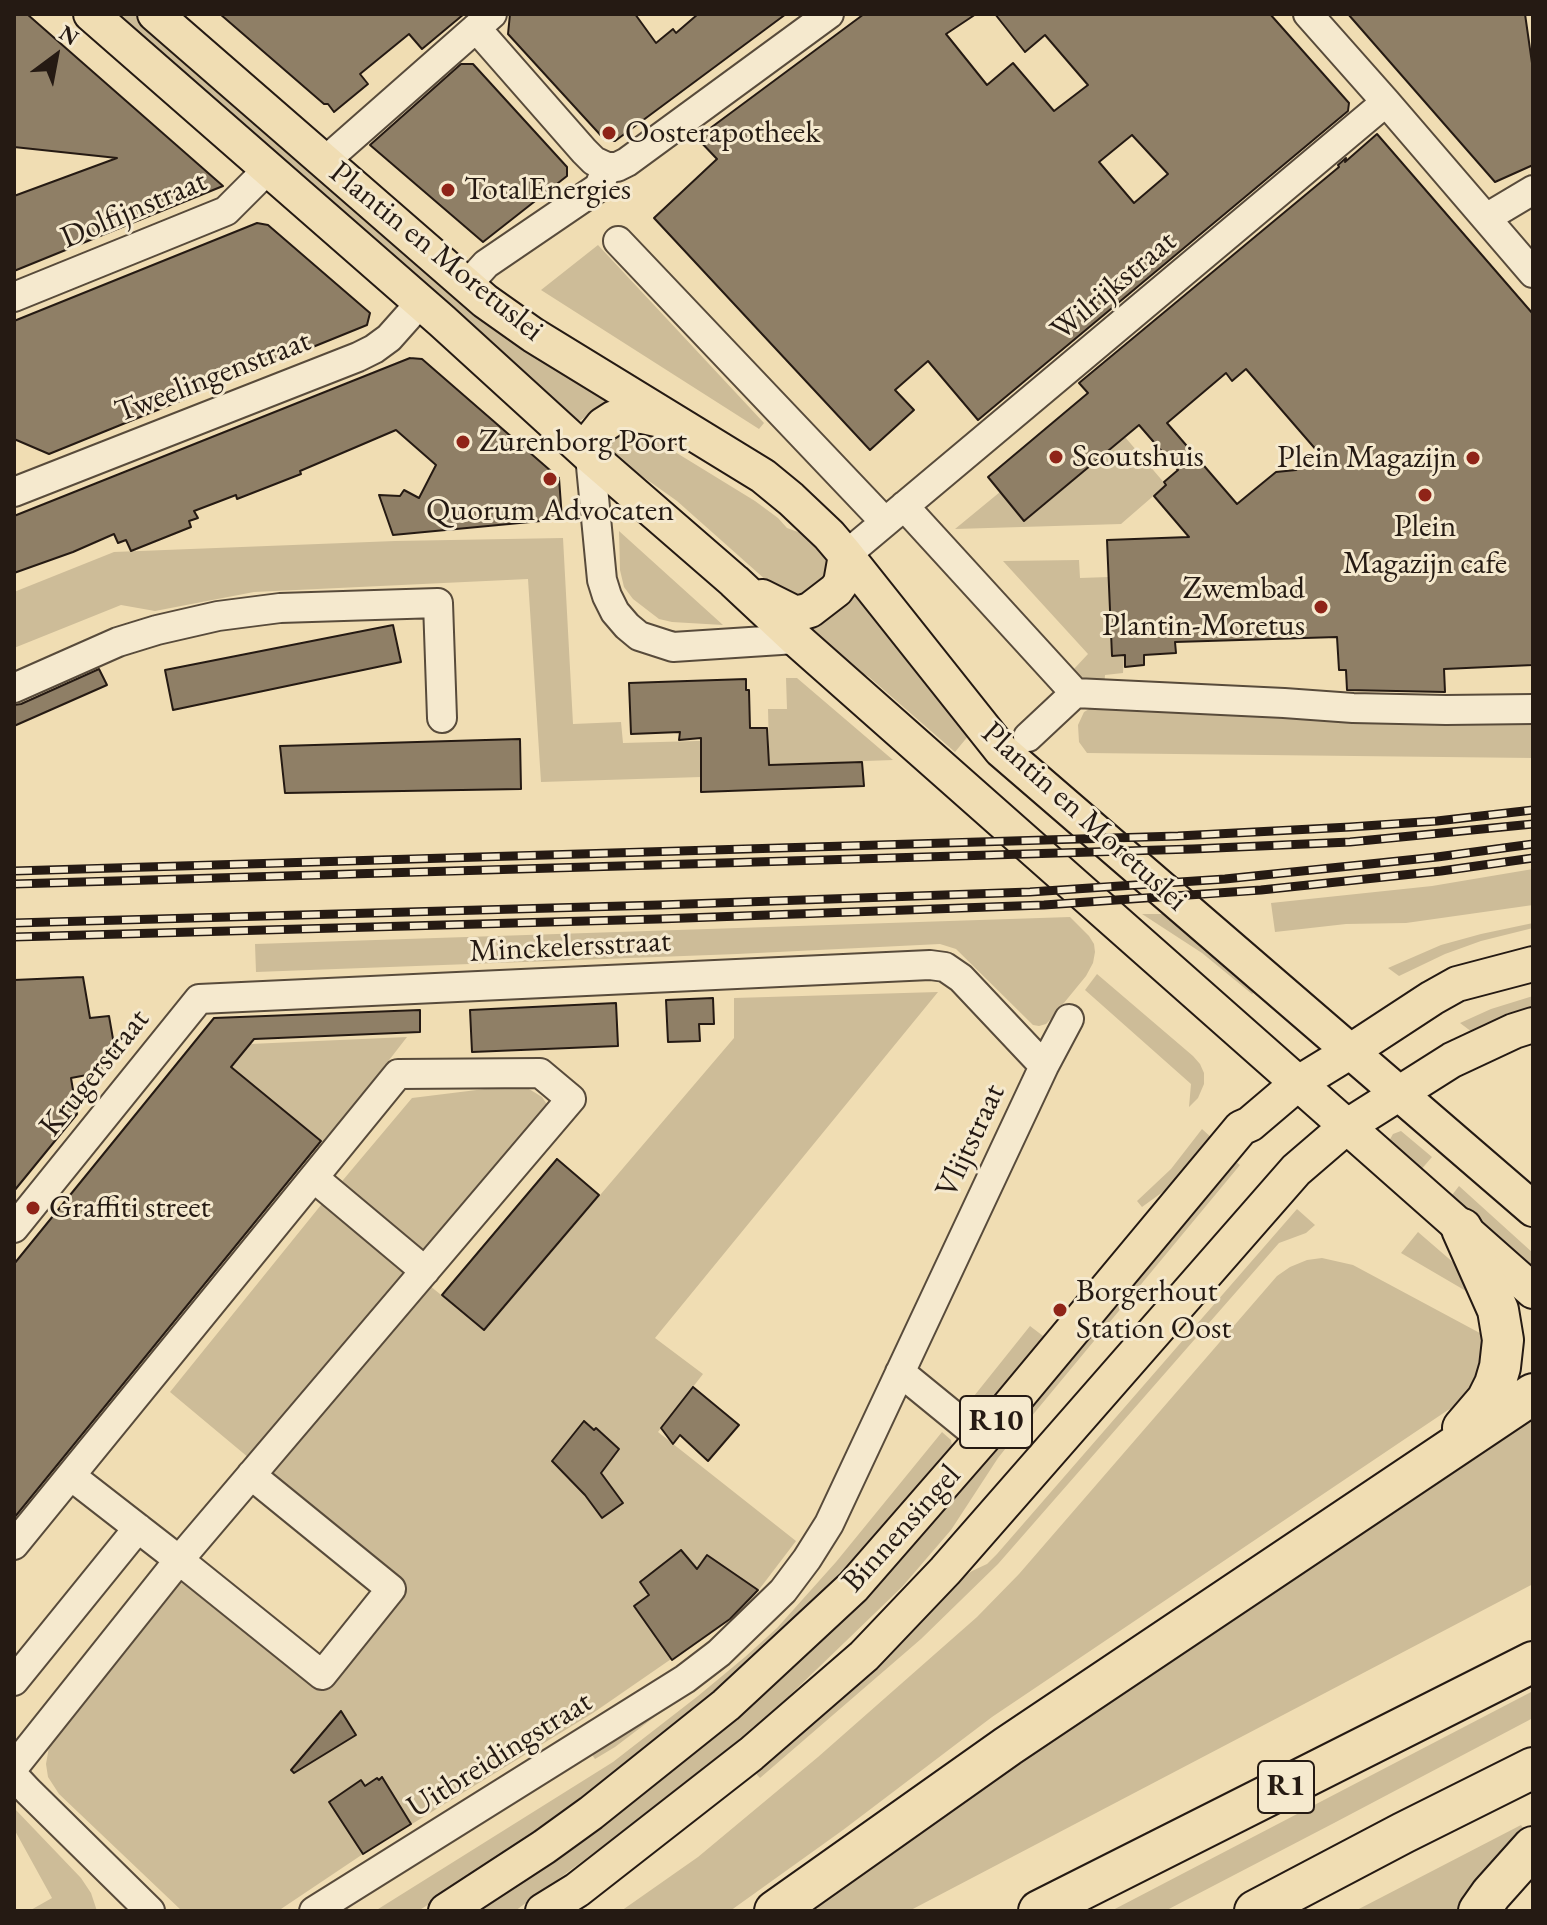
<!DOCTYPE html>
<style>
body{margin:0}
#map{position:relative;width:1547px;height:1925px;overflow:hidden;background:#f0ddb3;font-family:"EB Garamond",serif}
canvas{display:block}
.frame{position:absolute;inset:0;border:16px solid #251a13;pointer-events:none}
.north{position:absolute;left:16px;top:16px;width:80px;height:80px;-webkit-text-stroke:6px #f5e9ce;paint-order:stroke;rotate:32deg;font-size:22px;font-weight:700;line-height:32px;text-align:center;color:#251a13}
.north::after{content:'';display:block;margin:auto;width:28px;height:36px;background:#251a13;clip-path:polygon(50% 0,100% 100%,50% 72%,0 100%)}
</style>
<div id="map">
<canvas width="1547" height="1925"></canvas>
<div class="frame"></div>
<div class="north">N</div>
</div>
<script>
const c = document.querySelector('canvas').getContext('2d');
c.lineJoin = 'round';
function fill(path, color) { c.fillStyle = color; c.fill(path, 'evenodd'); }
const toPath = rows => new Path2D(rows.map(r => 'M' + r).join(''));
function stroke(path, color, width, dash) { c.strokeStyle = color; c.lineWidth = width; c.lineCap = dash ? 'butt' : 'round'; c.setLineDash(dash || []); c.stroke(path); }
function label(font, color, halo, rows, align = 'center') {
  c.font = font + ' "EB Garamond",serif'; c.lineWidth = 6; c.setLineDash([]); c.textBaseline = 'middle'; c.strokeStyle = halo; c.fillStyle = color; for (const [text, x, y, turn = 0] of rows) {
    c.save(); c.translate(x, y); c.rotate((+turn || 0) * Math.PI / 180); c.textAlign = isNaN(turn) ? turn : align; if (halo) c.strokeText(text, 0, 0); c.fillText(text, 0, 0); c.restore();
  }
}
fill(toPath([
 [110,14,136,14,432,271,605,398,605,402,581,420,578,421,574,420],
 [598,245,764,423,759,429,541,290],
 [636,428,755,501,778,518,787,528,809,536,831,559,833,569,815,598,785,597,677,501,615,457,609,445,611,436],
 [1125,437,1166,485,1121,524,955,529,1000,492,1025,521],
 [619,531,723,625,672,622,659,619,633,599,624,587,620,570],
 [563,538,573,724,621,722,623,743,734,740,735,750,769,749,768,709,787,709,786,678,797,678,893,760,701,767,701,777,541,782,528,579,254,592,155,611,121,605,14,648,14,592,114,552,395,541],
 [1079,560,1080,578,1109,577,1111,657,1124,656,1123,673,1105,675,1104,688,1082,682,1073,670,1088,654,1003,561],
 [854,591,969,735,955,752,869,677,849,666,809,629,809,625],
 [1096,705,1533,717,1533,758,1087,753,1079,742,1078,725,1084,712],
 [1533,869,1533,905,1406,923,1346,924,1275,932,1271,903,1432,886],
 [1142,914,1170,914,1257,990,1252,994,1202,953],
 [1070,917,1089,936,1094,944,1095,952,1093,963,1086,976,1050,1020,1046,1024,1039,1026,1033,1025,956,949,940,944,737,954,256,972,255,944],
 [1533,923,1533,928,1481,941,1445,954,1399,976,1388,968,1441,945,1481,934],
 [1097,974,1193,1056,1200,1064,1204,1073,1204,1084,1198,1098,1189,1107,1191,1084,1085,990],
 [938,992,655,1338,703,1374,658,1432,796,1541,745,1608,593,1713,363,1854,278,1911,182,1911,59,1794,48,1777,46,1764,49,1747,59,1729,180,1578,324,1685,406,1586,264,1471,425,1282,485,1330,734,1038,734,998],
 [1533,996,1533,1008,1472,1032,1460,1023,1491,1009],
 [407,1037,324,1144,231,1067,250,1044],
 [517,1085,529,1089,542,1097,550,1109,421,1258,338,1186,412,1098],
 [1202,1129,1213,1139,1182,1178,1142,1207,1137,1201,1171,1169],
 [1401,1131,1432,1157,1419,1172,1389,1141,1393,1134],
 [1234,1160,1240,1165,1021,1429,998,1458,951,1530,902,1587,788,1697,687,1784,515,1911,477,1911,597,1829,674,1769,776,1682,887,1572,992,1454],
 [1459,1186,1533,1253,1533,1272,1449,1199],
 [325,1200,411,1270,249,1458,170,1392],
 [1297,1209,1315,1225,1306,1233,1279,1243,998,1564,921,1639,760,1778,752,1769,845,1696,895,1649,955,1583,972,1571,987,1564,997,1554],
 [1418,1232,1462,1270,1483,1301,1401,1253],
 [1322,1258,1353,1265,1491,1339,1487,1372,1458,1406,1448,1410,992,1717,843,1830,730,1911,621,1911,698,1857,818,1757,977,1617,1019,1574,1277,1276,1290,1267,1307,1260],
 [1030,1326,1047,1339,983,1414,974,1413,966,1406],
 [1533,1417,1533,1584,909,1911,798,1911],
 [942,1432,951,1440,953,1452,871,1543,791,1624,721,1688,564,1813,452,1890,418,1911,375,1911,613,1762,698,1696,745,1657,777,1628,836,1562],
 [1533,1691,1533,1718,1334,1823,1165,1911,1111,1911],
 [668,1703,665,1709,615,1747,595,1759,590,1752],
 [14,1808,81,1878,91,1893,97,1911,29,1911,52,1898,14,1829],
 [1521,1825,1528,1835,1462,1911,1355,1911]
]), '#cdbc98');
const building = toPath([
 [14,14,27,14,223,186,14,271,14,196,117,158,14,147,14,14],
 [220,14,464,14,422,49,409,34,360,74,368,84,334,112,328,104,324,104,220,14],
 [510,14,635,14,656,43,673,29,676,33,698,14,786,14,615,141,605,140,508,34,510,14],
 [864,14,976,14,946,34,987,85,1013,63,1054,111,1088,85,1045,35,1025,52,995,14,1270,14,1349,103,1348,111,978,420,928,361,895,390,914,410,870,450,654,218,717,159,697,138,864,14],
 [1132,135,1168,174,1134,203,1099,162,1132,135],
 [1348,14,1525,14,1533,70,1533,165,1495,182,1348,14],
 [461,64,473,64,567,167,567,176,483,242,370,145,461,64],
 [1377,134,1533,314,1533,665,1444,669,1445,692,1347,690,1346,670,1339,670,1337,637,1175,642,1176,653,1144,655,1144,665,1125,667,1125,655,1112,656,1107,540,1189,537,1154,496,1166,485,1164,482,1178,470,1139,425,1024,521,988,477,1088,393,1079,383,1339,167,1338,165,1346,158,1345,162,1377,134],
 [1246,369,1318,452,1296,470,1276,472,1237,504,1167,423,1226,373,1232,381,1246,369],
 [257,223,268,225,370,313,367,325,49,454,14,439,14,321,257,223],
 [410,358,422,359,559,478,562,519,393,535,379,495,400,496,404,490,419,498,436,465,396,430,300,471,301,474,237,499,236,495,194,511,198,518,189,521,191,527,131,551,126,540,118,543,114,534,73,552,14,573,14,516,410,358],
 [393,625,401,662,173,710,165,670,393,625],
 [99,669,107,685,14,726,14,705,21,704,99,669],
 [746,679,746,690,749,690,750,728,767,728,769,765,862,762,864,786,701,792,701,738,679,740,680,732,631,734,629,683,746,679],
 [520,739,521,789,285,793,280,746,520,739],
 [83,977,90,1018,109,1016,116,1056,106,1057,108,1071,71,1078,77,1114,14,1191,14,980,83,977],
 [713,998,714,1024,699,1024,700,1041,668,1042,666,1000,713,998],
 [616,1003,618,1046,472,1052,470,1010,616,1003],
 [420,1010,420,1032,254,1039,231,1067,321,1141,14,1518,14,1264,214,1018,420,1010],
 [557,1159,599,1195,484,1330,442,1295,557,1159],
 [693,1387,739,1425,708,1461,680,1435,673,1444,661,1428,693,1387],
 [584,1421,594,1430,596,1428,619,1449,601,1473,623,1503,602,1518,585,1495,552,1461,584,1421],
 [681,1550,697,1569,707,1555,758,1590,730,1619,672,1660,634,1606,649,1595,640,1582,681,1550],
 [341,1711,356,1735,294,1773,291,1770,341,1711],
 [382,1777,411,1824,363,1854,329,1802,361,1780,365,1786,377,1778,379,1780,382,1777]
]);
fill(building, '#8f7f66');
stroke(building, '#251a13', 2);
const minor = toPath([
 [1308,14,1386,102,1533,273],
 [476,28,584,151,594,161,607,167,617,167,627,162,829,14],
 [325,161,492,14],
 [1486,218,1533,190],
 [618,241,885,522],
 [467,285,486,264,599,187,607,167],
 [14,297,226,211,269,168],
 [590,456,602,580,607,596,615,612,627,626,639,636,673,647,796,639],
 [14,492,358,357,374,349,389,338,421,302],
 [904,506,1075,693],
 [846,555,1386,102],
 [14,688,118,642,157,630,218,616,280,608,438,603,442,718],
 [1028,737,1075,693,1284,703,1353,708,1446,710,1533,709],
 [1044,1066,1069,1019],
 [314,1178,425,1271],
 [14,1228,199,999,930,965,945,967,961,978,1044,1066,829,1524,807,1559,783,1591,719,1653,685,1679,314,1911],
 [900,1372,982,1439],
 [14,1545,398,1074,540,1073,571,1099,179,1560,71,1476],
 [14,1681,138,1528],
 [14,1767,179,1560,322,1675,391,1589,251,1475],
 [14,1776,28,1791,150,1911]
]);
const major = toPath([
 [91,14,442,321,590,456,734,581,796,639,1533,1291],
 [155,14,485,301,533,335,763,476,791,499,829,535,846,555,1001,750,1533,1209],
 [590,456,591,445,595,435,603,425,614,418,628,415,642,416,665,421],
 [762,597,792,612,800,613,810,610,836,590,841,583,846,555],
 [446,1911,544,1847,591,1813,726,1705,853,1587,982,1439,1241,1128,1250,1124,1297,1084,1351,1051,1432,998,1457,984,1533,964],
 [543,1911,577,1890,751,1754,864,1656,945,1571,1296,1170,1346,1127,1452,1060,1514,1031,1533,1025]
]);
const highway = toPath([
 [1462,1229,1498,1310,1503,1340,1500,1367,1495,1384,1487,1400,1463,1428],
 [775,1911,1008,1746,1533,1394],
 [1039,1911,1533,1662],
 [1255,1911,1403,1833,1533,1768],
 [1479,1911,1491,1894,1533,1847]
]);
stroke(minor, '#584b3b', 32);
stroke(major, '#251a13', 38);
stroke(highway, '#251a13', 44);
stroke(minor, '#f5e9ce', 28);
stroke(major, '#f0ddb3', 34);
stroke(highway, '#f0ddb3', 40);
const rail = toPath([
 [14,871,1178,836,1350,827,1437,821,1533,810],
 [14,884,1193,849,1350,842,1533,824],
 [14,923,659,905,1030,892,1225,879,1437,857,1533,844],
 [14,937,658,919,1044,905,1261,890,1441,871,1533,858]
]);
stroke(rail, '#251a13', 9);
stroke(rail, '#f5e9ce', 6, [18]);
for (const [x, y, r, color] of [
 [609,133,8,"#8f2418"],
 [448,190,8,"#8f2418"],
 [463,442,8,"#8f2418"],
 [1056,457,8,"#8f2418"],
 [1473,458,8,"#8f2418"],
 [550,479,8,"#8f2418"],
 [1425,495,8,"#8f2418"],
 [1321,607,8,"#8f2418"],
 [33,1208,8,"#8f2418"],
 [1060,1310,8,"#8f2418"]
]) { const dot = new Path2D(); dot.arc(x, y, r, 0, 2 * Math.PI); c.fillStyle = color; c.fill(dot); stroke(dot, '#f5e9ce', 3); }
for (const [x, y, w] of [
 [996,1422,72],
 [1286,1787,56]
]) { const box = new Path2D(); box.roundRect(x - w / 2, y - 26, w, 52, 6); c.fillStyle = '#f5e9ce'; c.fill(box); stroke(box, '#251a13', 2); }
label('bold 30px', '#251a13', null, [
 ["R10",996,1422],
 ["R1",1286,1787]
]);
label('32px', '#251a13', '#f5e9ce', [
 ["Oosterapotheek",625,133],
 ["TotalEnergies",464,190],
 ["Zurenborg Poort",479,442],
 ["Scoutshuis",1072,457],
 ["Plein Magazijn",1457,458,"right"],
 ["Quorum Advocaten",550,511,"center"],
 ["Plein",1425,527,"center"],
 ["Magazijn cafe",1425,564,"center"],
 ["Zwembad",1305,589,"right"],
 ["Plantin-Moretus",1305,626,"right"],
 ["Graffiti street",49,1208],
 ["Borgerhout",1076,1292],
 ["Station Oost",1076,1329]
], 'left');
label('32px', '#251a13', '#f5e9ce', [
 ["Dolfijnstraat",134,210,-23],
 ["Plantin en Moretuslei",436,252,39],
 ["Wilrijkstraat",1114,286,-40],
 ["Tweelingenstraat",213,377,-21],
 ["Plantin en Moretuslei",1084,817,42],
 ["Minckelersstraat",570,947,-3],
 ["Krugerstraat",95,1073,-51],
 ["Vlijtstraat",971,1141,-65],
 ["Binnensingel",902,1529,-48],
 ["Uitbreidingstraat",500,1755,-32]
]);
</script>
